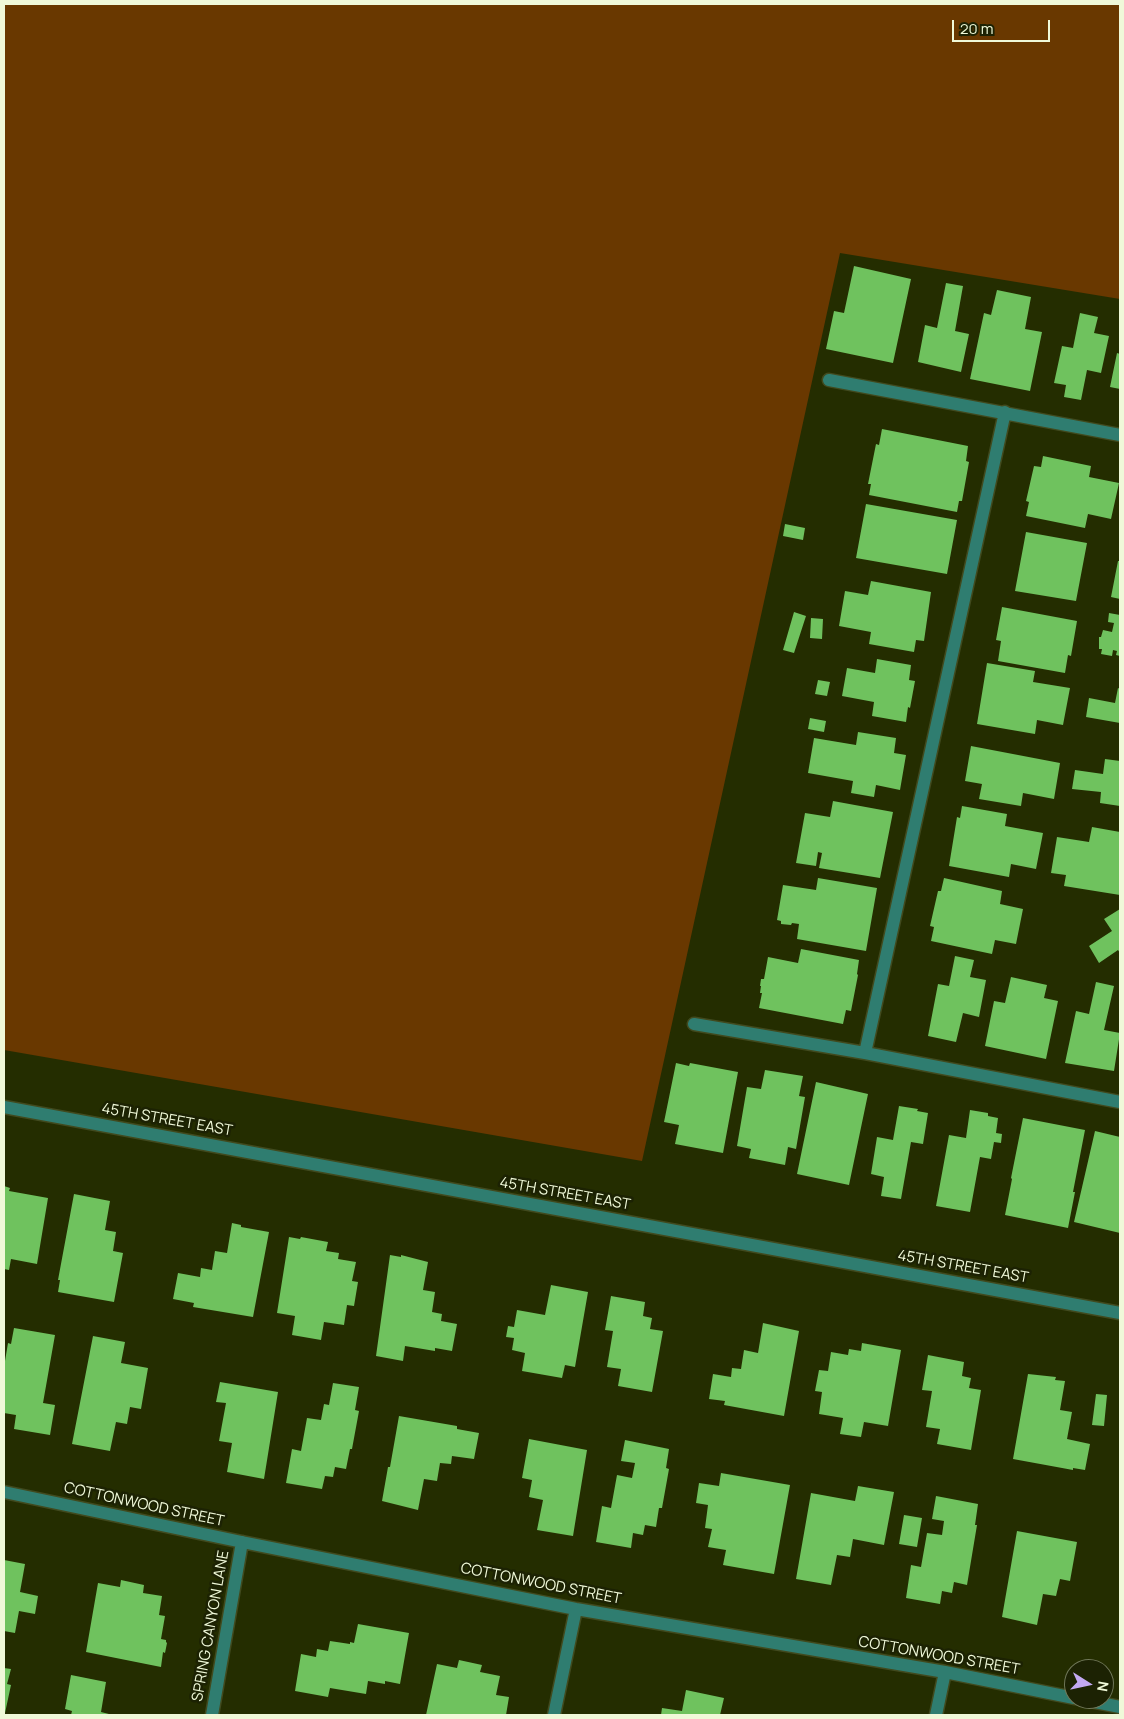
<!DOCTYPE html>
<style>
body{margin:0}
#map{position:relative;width:1124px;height:1719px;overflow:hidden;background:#242d00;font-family:Manrope,sans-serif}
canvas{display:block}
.frame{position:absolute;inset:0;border:5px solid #f0f9d9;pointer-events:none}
.north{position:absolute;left:1064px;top:1659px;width:50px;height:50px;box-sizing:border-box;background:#1c2203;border:1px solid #717859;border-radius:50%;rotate:100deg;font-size:14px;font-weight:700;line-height:20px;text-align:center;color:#f0f9d9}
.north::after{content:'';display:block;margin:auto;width:18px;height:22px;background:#c2a8f2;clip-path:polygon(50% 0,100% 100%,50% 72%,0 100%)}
.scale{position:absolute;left:952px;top:20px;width:98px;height:22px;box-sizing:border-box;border:2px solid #f0f9d9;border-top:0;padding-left:6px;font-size:15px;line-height:18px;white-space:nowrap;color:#f0f9d9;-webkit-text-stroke:4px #1c2203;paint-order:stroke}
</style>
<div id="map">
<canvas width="1124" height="1719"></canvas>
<div class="frame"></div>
<div class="north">N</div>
<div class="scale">20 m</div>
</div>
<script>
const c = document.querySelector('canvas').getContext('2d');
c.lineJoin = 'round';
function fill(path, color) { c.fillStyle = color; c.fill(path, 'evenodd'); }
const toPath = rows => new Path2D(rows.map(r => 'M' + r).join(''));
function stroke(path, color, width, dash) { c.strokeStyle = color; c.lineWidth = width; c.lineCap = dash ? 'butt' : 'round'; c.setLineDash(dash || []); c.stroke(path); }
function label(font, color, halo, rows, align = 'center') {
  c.font = font + ' Manrope,sans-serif'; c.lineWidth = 5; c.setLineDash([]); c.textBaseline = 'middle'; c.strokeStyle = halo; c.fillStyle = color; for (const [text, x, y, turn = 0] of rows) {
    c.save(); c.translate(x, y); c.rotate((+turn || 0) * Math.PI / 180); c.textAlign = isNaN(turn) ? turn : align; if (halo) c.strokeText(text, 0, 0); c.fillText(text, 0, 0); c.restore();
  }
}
fill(toPath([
 [4,4,1120,4,1120,299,840,253,642,1161,4,1050]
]), '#693800');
fill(toPath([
 [854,266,911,279,893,363,826,349,834,311,844,313],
 [946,283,963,286,955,331,969,334,961,372,918,362,925,325,937,328],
 [997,290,1031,297,1025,329,1042,332,1030,391,970,379,984,313,991,315],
 [1080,313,1098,317,1094,333,1109,336,1101,373,1087,370,1081,400,1064,397,1066,385,1054,383,1062,346,1073,348],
 [1117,353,1120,354,1120,389,1110,387],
 [882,429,968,446,966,461,969,462,962,501,959,501,957,512,869,495,871,484,868,484,876,444,879,445],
 [1043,456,1091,466,1089,477,1119,483,1111,519,1088,514,1085,528,1026,516,1029,502,1026,501,1034,466,1041,467],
 [866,504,957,520,947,574,856,558],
 [785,524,805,528,803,540,783,536],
 [1026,532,1087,543,1076,601,1015,591],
 [1118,561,1120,561,1120,599,1111,597],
 [871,581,931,592,924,641,916,640,914,652,869,644,871,632,839,626,845,591,868,595],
 [1002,607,1077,621,1071,656,1068,655,1065,673,998,661,1001,641,996,640],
 [794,612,806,616,794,653,783,650],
 [1109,613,1120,615,1120,656,1116,655,1117,651,1113,650,1112,656,1101,654,1102,649,1099,649,1099,637,1101,637,1103,630,1112,632,1114,623,1108,622],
 [811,618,823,619,822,639,810,638],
 [877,659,911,665,909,680,915,681,910,708,908,707,906,722,872,716,874,702,842,696,847,668,875,673],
 [987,663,1035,671,1033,682,1070,688,1063,725,1037,720,1035,734,977,724],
 [818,680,830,682,827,696,815,694],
 [1118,688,1120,689,1120,723,1086,717,1089,698,1115,703],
 [810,718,826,721,824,732,808,729],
 [858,732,896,738,894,753,906,755,900,790,876,785,874,797,851,793,853,781,808,773,814,738,856,745],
 [971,746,1060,763,1054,799,1023,793,1021,806,979,799,982,784,965,781],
 [1105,759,1120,761,1120,806,1100,803,1101,792,1072,789,1075,770,1103,774],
 [833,801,893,812,880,878,819,868,822,853,818,852,816,866,796,863,805,813,830,817],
 [962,806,1007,814,1005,826,1043,833,1036,869,1011,864,1009,877,949,866,957,817,960,818],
 [1092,827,1120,832,1120,895,1064,886,1066,875,1051,873,1057,837,1089,842],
 [818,878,877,888,866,951,797,939,799,924,792,923,791,925,781,924,781,921,777,920,783,885,816,890],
 [944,878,1002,891,1000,904,1023,909,1016,944,995,940,992,954,931,941,934,927,930,926,938,891,941,891],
 [1120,909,1120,953,1118,950,1099,963,1089,946,1112,931,1104,919],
 [801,949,859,960,857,974,858,975,851,1011,846,1010,843,1024,759,1008,762,993,760,993,761,986,760,986,761,979,764,979,768,957,798,963],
 [955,956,974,960,970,977,986,980,979,1017,963,1013,956,1042,928,1036,938,984,949,986],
 [1011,977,1047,985,1044,998,1058,1001,1046,1059,985,1046,994,1001,1005,1003],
 [1096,982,1114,986,1104,1030,1120,1033,1114,1071,1065,1063,1076,1011,1089,1014],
 [676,1063,689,1066,690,1063,738,1072,723,1153,675,1144,679,1125,664,1122],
 [765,1070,803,1076,799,1096,805,1097,796,1149,788,1147,785,1165,749,1158,751,1149,737,1146,747,1087,761,1089],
 [816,1082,868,1094,849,1185,797,1174],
 [899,1106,918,1109,917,1111,928,1113,923,1144,911,1142,901,1199,881,1196,884,1177,871,1174,877,1137,893,1140],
 [970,1110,988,1113,988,1116,998,1118,996,1133,1002,1134,1001,1143,994,1142,991,1159,980,1157,970,1212,936,1206,949,1135,966,1138],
 [1023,1118,1085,1130,1073,1192,1075,1192,1068,1228,1005,1215,1012,1179,1011,1178],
 [1095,1131,1120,1137,1120,1233,1074,1222],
 [4,1186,10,1188,9,1191,48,1198,37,1264,11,1259,9,1270,4,1269],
 [74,1194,110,1201,105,1230,116,1232,113,1251,123,1253,114,1302,58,1292,60,1280,58,1280],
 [232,1223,241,1225,241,1227,269,1232,253,1317,193,1307,194,1303,173,1299,178,1273,200,1277,201,1268,212,1270,215,1251,227,1253],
 [289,1237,300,1239,301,1237,328,1242,326,1251,339,1253,338,1259,356,1262,352,1281,358,1282,354,1306,347,1305,344,1325,324,1322,321,1340,292,1335,295,1316,277,1313],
 [390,1255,401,1257,401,1255,428,1262,423,1290,435,1292,432,1312,442,1314,441,1321,457,1324,452,1351,435,1348,435,1351,405,1346,403,1361,376,1356],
 [551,1285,588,1292,575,1367,565,1365,562,1378,522,1371,525,1353,512,1350,514,1338,506,1337,508,1326,514,1327,517,1310,545,1315],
 [611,1296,645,1302,643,1316,652,1318,650,1329,663,1331,652,1392,618,1386,621,1369,607,1367,613,1331,605,1330],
 [763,1323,799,1331,784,1416,724,1405,725,1401,709,1399,713,1374,731,1377,732,1368,741,1369,744,1350,758,1353],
 [14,1328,55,1335,43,1403,55,1405,50,1435,14,1429,16,1415,4,1413,4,1367,8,1343,11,1344],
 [93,1336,125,1342,121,1363,148,1368,141,1409,130,1407,127,1424,116,1422,110,1451,72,1444],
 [862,1343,901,1350,888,1426,864,1422,861,1437,840,1434,843,1418,819,1414,822,1392,815,1391,819,1370,828,1371,831,1352,848,1355,849,1349,861,1351],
 [928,1355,964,1362,962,1376,971,1378,969,1388,981,1390,971,1450,937,1444,940,1429,926,1427,932,1391,922,1390],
 [1028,1374,1056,1377,1055,1380,1065,1381,1060,1410,1072,1412,1067,1439,1090,1444,1085,1470,1073,1468,1073,1470,1013,1459],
 [220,1382,278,1392,264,1479,227,1472,232,1443,219,1441,226,1403,216,1402],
 [333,1383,359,1387,355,1410,359,1411,352,1449,350,1449,346,1469,335,1467,333,1477,325,1476,322,1489,286,1483,292,1449,301,1451,307,1418,321,1420,324,1404,329,1405],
 [1096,1394,1107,1395,1104,1426,1092,1425],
 [399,1416,457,1426,457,1429,479,1433,474,1459,452,1456,451,1464,440,1463,437,1481,424,1479,418,1510,382,1501,388,1467,390,1467],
 [529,1439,587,1450,573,1536,537,1530,543,1500,529,1497,532,1480,522,1478],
 [625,1440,669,1449,666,1468,669,1469,662,1508,659,1508,656,1527,645,1525,643,1535,633,1533,631,1548,596,1542,602,1506,611,1508,617,1475,632,1478,635,1463,621,1461],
 [721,1473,790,1485,774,1574,723,1565,726,1550,708,1547,712,1529,705,1528,708,1505,696,1503,699,1483,719,1486],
 [858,1486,894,1492,884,1545,853,1539,850,1557,837,1555,831,1585,796,1579,811,1493,855,1501],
 [936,1496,978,1504,975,1525,977,1525,967,1585,954,1582,952,1593,942,1591,940,1604,906,1598,911,1565,921,1567,927,1533,942,1535,944,1521,932,1519],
 [904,1515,922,1518,917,1547,899,1544],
 [1017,1531,1077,1542,1070,1581,1060,1579,1056,1596,1043,1594,1037,1625,1002,1617],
 [4,1560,25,1564,20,1592,38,1596,35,1614,19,1611,15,1633,4,1631],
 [121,1580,144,1585,143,1593,162,1596,159,1615,165,1616,161,1639,166,1640,166,1642,167,1643,165,1653,163,1652,161,1667,86,1652,98,1583,120,1587],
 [358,1624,409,1633,400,1684,385,1681,385,1684,368,1681,366,1694,330,1688,328,1697,295,1691,301,1654,316,1657,317,1649,328,1651,330,1641,350,1644,350,1642,354,1643],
 [459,1660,482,1665,480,1672,500,1676,496,1695,509,1697,506,1715,426,1715,437,1664,457,1668],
 [4,1668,11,1669,7,1684,11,1685,5,1713],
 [71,1675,106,1682,101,1712,113,1715,71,1715,72,1711,65,1709],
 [686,1690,724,1698,720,1715,661,1715,662,1708,682,1711]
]), '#6fc25e');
const minor = toPath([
 [829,380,1120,435],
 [694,1024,865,1053,1120,1102],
 [865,1053,1005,412],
 [4,1107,1120,1313],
 [4,1492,242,1542,576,1609,945,1672,1074,1698],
 [1080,1699,1120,1707],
 [212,1715,242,1542],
 [554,1715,576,1609],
 [936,1715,945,1672]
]);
stroke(minor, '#414a1e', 15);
stroke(minor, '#2f7d70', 12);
label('15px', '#f0f9d9', '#1c2203', [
 ["45TH STREET EAST",167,1120,10],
 ["45TH STREET EAST",565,1194,10],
 ["45TH STREET EAST",963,1267,10],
 ["COTTONWOOD STREET",144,1505,12],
 ["COTTONWOOD STREET",541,1584,11],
 ["SPRING CANYON LANE",211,1626,-80],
 ["COTTONWOOD STREET",939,1656,10]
]);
</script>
